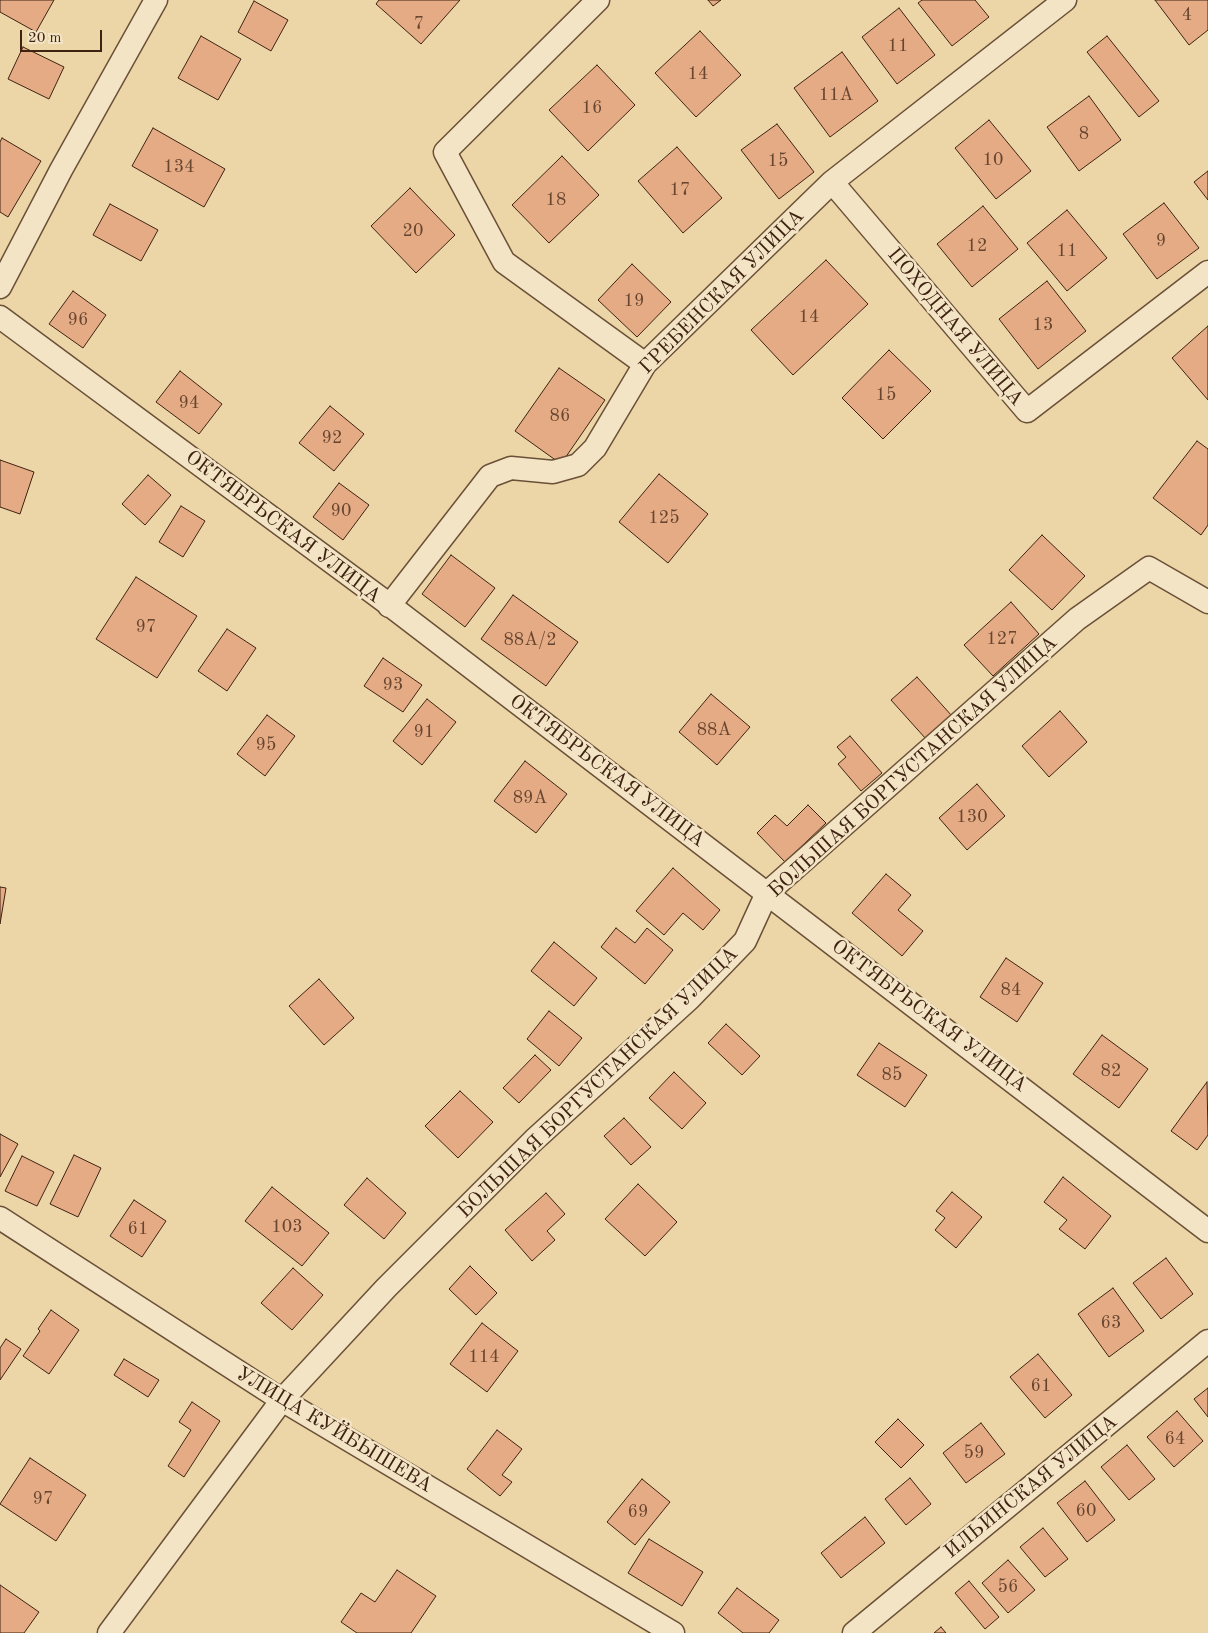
<!DOCTYPE html>
<meta charset="utf-8">
<style>
body{margin:0}
#map{position:relative;width:1208px;height:1633px;overflow:hidden;background:#ecd5a6;font-family:"Old Standard TT",serif}
canvas{display:block}
.scale{position:absolute;left:20px;top:30px;width:82px;height:22px;box-sizing:border-box;border:2px solid #3f2312;border-top:0;padding-left:6px;font-size:15px;line-height:18px;white-space:nowrap;color:#3f2312;-webkit-text-stroke:4px #f3e4c5;paint-order:stroke}
</style>
<div id="map">
<canvas width="1208" height="1633"></canvas>
<div class="scale">20 m</div>
</div>
<script>
const c = document.querySelector('canvas').getContext('2d');
c.lineJoin = 'round';
function fill(path, color) { c.fillStyle = color; c.fill(path, 'evenodd'); }
const toPath = rows => new Path2D(rows.map(r => 'M' + r).join(''));
function stroke(path, color, width, dash) { c.strokeStyle = color; c.lineWidth = width; c.lineCap = dash ? 'butt' : 'round'; c.setLineDash(dash || []); c.stroke(path); }
function label(font, color, halo, rows, align = 'center') {
  c.font = font + ' "Old Standard TT",serif'; c.lineWidth = 5; c.setLineDash([]); c.textBaseline = 'middle'; c.strokeStyle = halo; c.fillStyle = color; for (const [text, x, y, turn = 0] of rows) {
    c.save(); c.translate(x, y); c.rotate((+turn || 0) * Math.PI / 180); c.textAlign = isNaN(turn) ? turn : align; if (halo) c.strokeText(text, 0, 0); c.fillText(text, 0, 0); c.restore();
  }
}
const building = toPath([
 [0,0,54,0,36,32,0,12,0,0],
 [379,0,460,0,421,44,376,4,379,0],
 [708,0,721,0,713,6,708,0],
 [922,0,975,0,989,17,952,46,918,3,922,0],
 [1155,0,1208,0,1208,30,1189,45,1155,0],
 [254,1,288,20,271,51,238,32,254,1],
 [899,8,935,55,897,84,862,37,899,8],
 [700,31,741,75,696,117,655,73,700,31],
 [201,36,241,59,218,100,178,78,201,36],
 [1107,36,1159,101,1139,117,1087,52,1107,36],
 [23,47,64,67,49,99,8,79,23,47],
 [842,52,878,101,830,137,794,88,842,52],
 [597,65,635,105,588,151,549,110,597,65],
 [1089,96,1121,140,1079,171,1047,127,1089,96],
 [989,120,1031,171,996,199,955,148,989,120],
 [777,124,814,172,779,199,741,150,777,124],
 [153,128,225,169,204,207,132,166,153,128],
 [2,138,41,161,8,217,0,212,0,142,2,138],
 [677,147,722,198,683,233,638,181,677,147],
 [562,156,599,195,549,243,512,205,562,156],
 [1208,171,1208,200,1194,182,1208,171],
 [410,188,455,235,416,273,371,226,410,188],
 [1164,203,1199,248,1157,279,1123,234,1164,203],
 [110,204,158,230,141,261,93,235,110,204],
 [983,206,1018,249,972,287,937,244,983,206],
 [1067,210,1107,258,1067,291,1027,243,1067,210],
 [826,260,868,304,793,375,751,330,826,260],
 [632,264,671,302,637,337,598,300,632,264],
 [1047,281,1086,331,1038,369,999,319,1047,281],
 [73,291,106,315,83,348,49,324,73,291],
 [1208,326,1208,400,1172,358,1208,326],
 [889,350,931,391,883,439,842,398,889,350],
 [559,368,605,400,561,464,515,431,559,368],
 [180,371,222,404,199,434,156,402,180,371],
 [330,406,364,434,334,471,299,443,330,406],
 [1197,441,1208,449,1208,525,1201,535,1153,498,1197,441],
 [0,460,34,472,20,514,0,507,0,460],
 [659,474,708,514,668,563,619,522,659,474],
 [148,475,171,495,145,525,122,504,148,475],
 [339,483,369,505,343,540,313,517,339,483],
 [181,506,205,521,183,557,159,542,181,506],
 [1042,535,1085,576,1052,610,1009,570,1042,535],
 [451,555,495,588,465,627,422,594,451,555],
 [136,577,197,616,157,678,96,639,136,577],
 [513,595,578,642,546,686,481,639,513,595],
 [1011,602,1039,634,993,676,964,645,1011,602],
 [227,629,256,648,227,691,198,671,227,629],
 [383,658,422,685,403,712,364,686,383,658],
 [917,677,952,716,926,739,891,700,917,677],
 [711,694,750,727,717,765,679,732,711,694],
 [427,699,456,722,422,765,393,741,427,699],
 [1060,711,1087,742,1049,777,1022,746,1060,711],
 [267,715,295,736,265,776,237,754,267,715],
 [850,736,882,773,861,791,838,764,846,757,837,747,850,736],
 [525,761,567,794,536,833,494,801,525,761],
 [977,784,1005,816,967,850,939,818,977,784],
 [808,805,826,823,785,862,757,833,775,815,787,826,808,805],
 [673,868,720,910,703,930,683,913,664,935,636,911,673,868],
 [886,874,911,895,898,910,923,931,902,956,852,913,886,874],
 [0,887,6,888,0,924,0,887],
 [616,928,635,943,647,928,673,950,645,984,601,947,616,928],
 [554,942,597,978,574,1006,531,971,554,942],
 [1006,958,1043,983,1017,1022,980,997,1006,958],
 [319,979,354,1018,324,1045,289,1006,319,979],
 [549,1011,582,1038,559,1066,527,1039,549,1011],
 [726,1024,760,1056,742,1075,708,1043,726,1024],
 [1102,1035,1148,1069,1119,1108,1073,1074,1102,1035],
 [879,1043,927,1075,905,1107,857,1075,879,1043],
 [535,1055,551,1070,519,1103,503,1088,535,1055],
 [674,1072,706,1103,682,1129,649,1098,674,1072],
 [1207,1082,1208,1135,1197,1150,1171,1131,1207,1082],
 [460,1091,493,1122,458,1158,425,1126,460,1091],
 [624,1118,651,1147,631,1165,604,1136,624,1118],
 [0,1134,18,1144,0,1177,0,1134],
 [74,1155,101,1168,78,1217,50,1204,74,1155],
 [22,1156,54,1172,37,1206,5,1191,22,1156],
 [1063,1177,1111,1216,1085,1249,1059,1229,1067,1220,1044,1202,1063,1177],
 [367,1178,406,1213,384,1239,344,1205,367,1178],
 [638,1184,677,1222,645,1256,605,1219,638,1184],
 [272,1187,329,1233,302,1266,245,1221,272,1187],
 [952,1192,982,1217,956,1248,935,1230,945,1218,936,1211,952,1192],
 [546,1193,565,1214,547,1231,555,1240,532,1261,505,1230,546,1193],
 [134,1200,166,1221,142,1257,110,1236,134,1200],
 [1166,1258,1193,1294,1161,1319,1133,1283,1166,1258],
 [470,1266,497,1293,476,1315,449,1289,470,1266],
 [293,1268,323,1295,292,1330,261,1303,293,1268],
 [1113,1288,1144,1331,1109,1357,1078,1314,1113,1288],
 [51,1310,79,1330,49,1374,23,1356,40,1331,38,1329,51,1310],
 [482,1323,518,1351,487,1392,450,1364,482,1323],
 [6,1339,21,1349,0,1380,0,1348,6,1339],
 [1038,1354,1072,1395,1045,1418,1010,1377,1038,1354],
 [124,1359,159,1380,148,1397,114,1375,124,1359],
 [1208,1388,1208,1417,1194,1399,1208,1388],
 [192,1402,220,1421,184,1477,168,1466,191,1430,179,1422,192,1402],
 [1177,1411,1203,1441,1174,1467,1147,1437,1177,1411],
 [898,1419,924,1445,901,1468,875,1442,898,1419],
 [981,1423,1005,1454,966,1483,943,1453,981,1423],
 [497,1430,522,1449,502,1475,512,1482,500,1496,467,1469,497,1430],
 [1127,1445,1155,1479,1129,1500,1101,1467,1127,1445],
 [30,1458,86,1495,56,1541,0,1504,30,1458],
 [910,1478,931,1504,906,1525,885,1499,910,1478],
 [642,1479,670,1502,635,1545,607,1522,642,1479],
 [1085,1481,1115,1520,1087,1542,1057,1503,1085,1481],
 [865,1517,885,1543,841,1578,821,1553,865,1517],
 [1043,1528,1068,1559,1045,1577,1020,1547,1043,1528],
 [649,1539,703,1572,682,1606,628,1573,649,1539],
 [1008,1560,1035,1590,1008,1613,982,1583,1008,1560],
 [397,1570,436,1596,411,1633,357,1633,341,1622,361,1593,375,1602,397,1570],
 [969,1581,999,1617,985,1629,955,1593,969,1581],
 [0,1585,39,1612,24,1633,0,1633,0,1585],
 [737,1588,779,1620,769,1633,743,1633,718,1613,737,1588],
 [941,1627,946,1633,934,1633,941,1627]
]);
fill(building, '#e4ab85');
stroke(building, '#3f2312', 1);
const minor = toPath([
 [598,0,445,152,504,262,645,364],
 [832,182,1027,411,1208,272],
 [0,287,61,170,156,0],
 [0,317,383,600,1208,1231],
 [389,606,490,476,511,468,553,472,578,465,595,448,645,364,832,182,1065,0],
 [0,1218,282,1400,673,1633],
 [109,1633,282,1400,386,1288,534,1140,689,999,745,941,767,893,1077,619,1149,568,1208,602],
 [854,1633,1208,1341]
]);
stroke(minor, '#6a5037', 25);
stroke(minor, '#f3e4c5', 22);
label('18px', '#68452f', null, [
 ["4",1187,15],
 ["7",419,24],
 ["11",898,46],
 ["14",698,74],
 ["11А",836,95],
 ["16",592,108],
 ["8",1084,134],
 ["10",993,160],
 ["15",778,161],
 ["134",179,167],
 ["17",680,190],
 ["18",556,200],
 ["20",413,231],
 ["9",1161,241],
 ["12",977,246],
 ["11",1067,251],
 ["19",634,301],
 ["14",809,317],
 ["96",78,320],
 ["13",1043,325],
 ["15",886,395],
 ["94",189,403],
 ["86",560,416],
 ["92",332,438],
 ["90",341,511],
 ["125",664,518],
 ["97",146,627],
 ["127",1002,639],
 ["88А/2",530,640],
 ["93",393,685],
 ["88А",714,730],
 ["91",424,732],
 ["95",266,745],
 ["89А",530,798],
 ["130",972,817],
 ["84",1011,990],
 ["82",1111,1071],
 ["85",892,1075],
 ["103",287,1227],
 ["61",138,1229],
 ["63",1111,1323],
 ["114",484,1357],
 ["61",1041,1386],
 ["64",1175,1439],
 ["59",974,1453],
 ["97",43,1499],
 ["60",1086,1511],
 ["69",638,1512],
 ["56",1008,1587]
]);
label('20px', '#3f2312', '#f3e4c5', [
 ["ГРЕБЕНСКАЯ УЛИЦА",722,292,-45],
 ["ПОХОДНАЯ УЛИЦА",955,327,50],
 ["ОКТЯБРЬСКАЯ УЛИЦА",283,527,37],
 ["БОЛЬШАЯ БОРГУСТАНСКАЯ УЛИЦА",913,767,-42],
 ["ОКТЯБРЬСКАЯ УЛИЦА",607,771,37],
 ["ОКТЯБРЬСКАЯ УЛИЦА",929,1016,37],
 ["БОЛЬШАЯ БОРГУСТАНСКАЯ УЛИЦА",598,1083,-44],
 ["УЛИЦА КУЙБЫШЕВА",334,1430,31],
 ["ИЛЬИНСКАЯ УЛИЦА",1031,1487,-39]
]);
</script>
